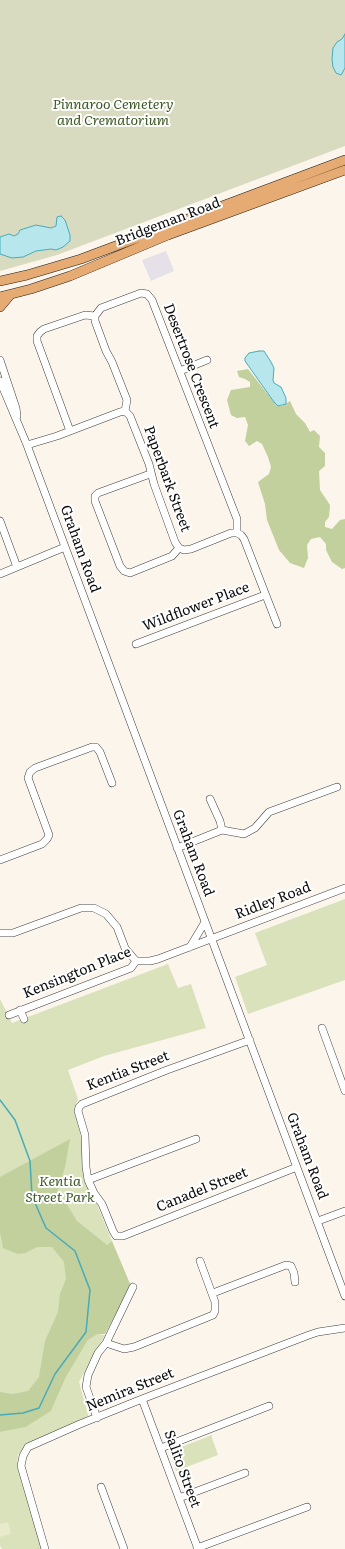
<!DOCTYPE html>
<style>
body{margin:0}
canvas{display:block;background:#fcf5ec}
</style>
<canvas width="345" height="1549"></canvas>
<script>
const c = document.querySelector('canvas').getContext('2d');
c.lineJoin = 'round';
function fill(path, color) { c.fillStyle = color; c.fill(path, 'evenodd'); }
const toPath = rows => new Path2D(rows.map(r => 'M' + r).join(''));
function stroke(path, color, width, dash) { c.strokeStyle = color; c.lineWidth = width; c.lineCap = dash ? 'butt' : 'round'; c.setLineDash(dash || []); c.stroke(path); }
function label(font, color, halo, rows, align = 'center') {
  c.font = font + ' Literata,serif'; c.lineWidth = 4; c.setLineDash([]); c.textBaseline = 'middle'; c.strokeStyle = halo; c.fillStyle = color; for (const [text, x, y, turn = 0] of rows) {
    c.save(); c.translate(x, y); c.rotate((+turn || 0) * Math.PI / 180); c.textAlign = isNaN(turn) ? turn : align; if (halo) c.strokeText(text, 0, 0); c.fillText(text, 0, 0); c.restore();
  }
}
fill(toPath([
 [166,251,174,271,151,281,142,260]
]), '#e6e0e9');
fill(toPath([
 [345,899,345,980,248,1014,235,977,267,965,255,933],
 [168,964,178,988,191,984,206,1028,104,1056,68,1070,78,1099,74,1108,75,1115,80,1132,89,1185,112,1241,107,1245,55,1374,0,1415,0,999,12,1023],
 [98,1334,105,1335,79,1382,89,1418,25,1446,18,1455,17,1466,42,1549,2,1549,0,1546,0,1432,26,1427,51,1411,66,1377,88,1340],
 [212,1435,212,1438,218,1455,176,1471,170,1454,171,1451]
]), '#d9e2ba');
fill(toPath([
 [248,369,277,406,282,406,290,401,296,414,305,423,310,432,314,430,320,436,319,447,325,453,325,466,319,471,320,490,330,505,329,517,325,522,325,527,332,529,340,520,345,519,345,568,342,569,332,562,326,550,326,544,320,537,311,539,307,545,308,558,304,568,290,563,279,550,267,520,265,504,258,482,269,474,271,467,268,457,262,444,257,441,249,446,245,441,248,425,245,417,237,418,231,415,227,400,231,390,250,387,250,382,245,379,239,377,237,371],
 [70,1139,65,1167,58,1190,77,1221,107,1245,112,1241,131,1286,105,1334,98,1334,88,1340,66,1377,51,1411,26,1427,0,1432,0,1392,13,1394,28,1391,39,1377,45,1341,58,1312,60,1294,66,1279,64,1262,52,1247,37,1247,25,1253,18,1254,3,1248,0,1232,0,1177]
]), '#c1d09c');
fill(toPath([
 [0,0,345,0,345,146,57,255,0,271]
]), '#d9dbc0');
fill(toPath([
 [8,1522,11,1534,0,1537,0,1524]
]), '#e8eacb');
const water = toPath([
 [345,34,345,68,341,75,336,73,333,67,332,59,333,48,337,42,342,39,345,34],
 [61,216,65,220,70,235,70,241,63,247,56,250,51,249,36,251,23,257,12,258,0,254,0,237,9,234,14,236,18,234,20,230,36,225,51,228,56,226,57,217,61,216],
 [259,351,264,351,271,362,274,368,273,380,274,383,281,387,286,398,286,404,278,406,274,402,245,361,245,358,249,353,259,351]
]);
fill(water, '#b7e7ed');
stroke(water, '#48abba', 1);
stroke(toPath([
 [0,1100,15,1120,30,1161,32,1196,46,1228,75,1251,90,1290,86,1332,55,1374,39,1408,23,1413,0,1415]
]), '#48abba', 1.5);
const minor = toPath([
 [0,360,16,408,17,416],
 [180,371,207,360],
 [0,381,27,445,345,1296],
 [125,411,127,400,112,362,106,351,95,321,95,316,101,308,141,293,147,294,152,300,237,519,237,533],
 [70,431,37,341,37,336,40,332,44,329,85,315,95,316],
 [27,445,57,436,120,412,125,411,130,416,149,464,154,484,175,542,179,548,184,550,191,549,231,533,237,533,241,535,244,539,277,624],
 [150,474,98,493,95,496,95,501,120,566,124,571,130,573,172,556,179,548],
 [0,521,17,567],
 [0,574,65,547],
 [136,644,265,595],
 [210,799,220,821,222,830],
 [177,848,222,830,244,834,255,828,269,812,337,787],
 [0,860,42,844,47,839,49,835,28,778,30,772,35,768,92,747,96,747,100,752,112,783],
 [0,933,13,933,81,908,94,908,106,914,117,927,125,948,136,961],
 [190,947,205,922],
 [20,1010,24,1019],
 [9,1015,131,968,136,961,150,961,158,959,345,888],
 [322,1028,345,1091],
 [250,1040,167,1070,82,1104,79,1107,78,1111,85,1135,86,1167,88,1180,94,1193,102,1204,113,1231,116,1236,123,1236,297,1167],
 [88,1180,196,1139],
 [318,1221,345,1211],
 [213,1293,286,1265,291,1266,294,1273,295,1282],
 [106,1343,124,1349,134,1347,213,1315,215,1311,215,1302,200,1261],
 [142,1399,198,1549],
 [97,1418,86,1387,88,1375,98,1353,106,1343,133,1287],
 [161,1448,269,1406],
 [101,1487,124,1549],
 [179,1498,245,1473],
 [197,1548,307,1507],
 [45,1549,21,1466,23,1456,28,1447,80,1424,142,1399,309,1335,318,1332,345,1328]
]);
const major = toPath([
 [0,281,27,275,81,259,345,160],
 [0,297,31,289,70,276,168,235,345,170],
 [0,307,10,295]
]);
stroke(minor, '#3e3e3e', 8);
stroke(major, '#1c1c1c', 10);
stroke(minor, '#fff', 7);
stroke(major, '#e6ab72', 9);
label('italic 14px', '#3d5925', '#fff', [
 ["Pinnaroo Cemetery",113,105],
 ["and Crematorium",113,121],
 ["Kentia",60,1182],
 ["Street Park",60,1198]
]);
label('14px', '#0b0b0b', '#fff', [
 ["Bridgeman Road",168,222,-21],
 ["Desertrose Crescent",191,366,69],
 ["Paperbark Street",167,479,70],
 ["Graham Road",80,549,70],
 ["Wildflower Place",196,607,-21],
 ["Graham Road",193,853,69],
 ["Ridley Road",273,901,-21],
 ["Kensington Place",77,973,-22],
 ["Kentia Street",128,1071,-21],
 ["Graham Road",307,1156,69],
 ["Canadel Street",202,1190,-22],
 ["Nemira Street",130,1390,-22],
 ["Salito Street",182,1469,70]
]);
</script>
